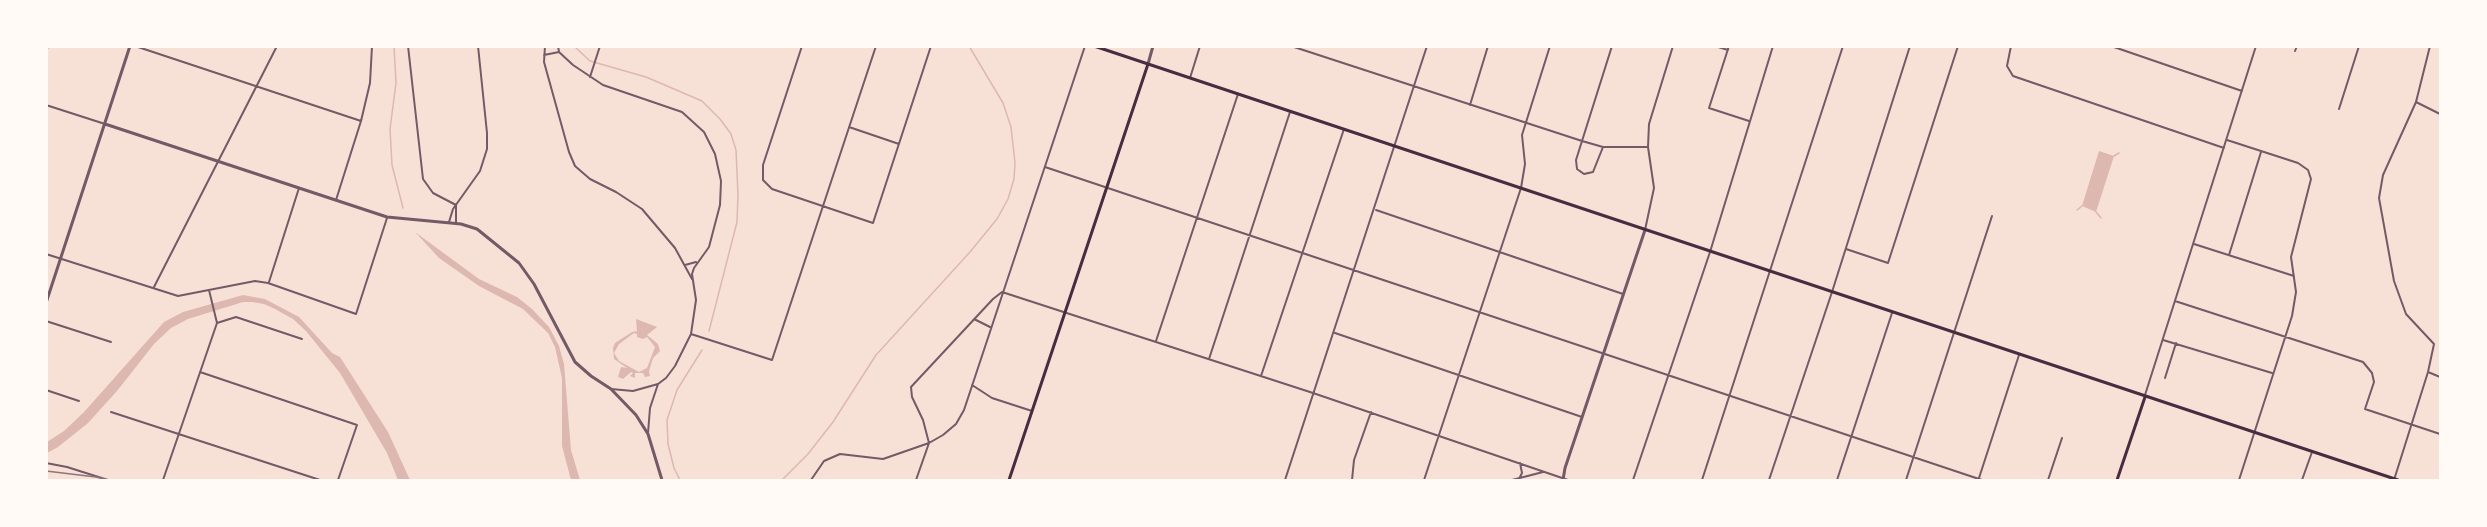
<!DOCTYPE html>
<style>
body{margin:0}
#map{position:relative;width:2487px;height:527px;overflow:hidden;background:#f7e1d7;font-family:"IBM Plex Sans",sans-serif}
canvas{display:block}
.frame{position:absolute;inset:0;border:48px solid #fffaf5;pointer-events:none}
</style>
<div id="map">
<canvas width="2487" height="527"></canvas>
<div class="frame"></div>
</div>
<script>
const c = document.querySelector('canvas').getContext('2d');
c.lineJoin = 'round';
function fill(path, color) { c.fillStyle = color; c.fill(path, 'evenodd'); }
const toPath = rows => new Path2D(rows.map(r => 'M' + r).join(''));
function stroke(path, color, width, dash) { c.strokeStyle = color; c.lineWidth = width; c.lineCap = dash ? 'butt' : 'round'; c.setLineDash(dash || []); c.stroke(path); }
fill(toPath([
 [2099,151,2114,156,2096,212,2082,206],
 [415,232,479,279,517,297,532,309,549,327,559,346,564,364,571,450,580,480,571,480,562,446,562,378,555,347,548,333,523,309,479,286,439,258],
 [243,295,265,299,299,317,332,353,340,357,388,432,410,480,398,480,387,453,340,373,306,331,293,319,275,309,264,304,252,302,243,302,188,319,171,328,154,344,117,391,88,423,58,447,47,453,47,442,64,431,84,412,164,322,183,312],
 [636,319,657,327,647,335,658,344,660,351,653,358,649,371,650,376,645,377,643,373,635,373,635,378,630,376,633,373,631,372,623,379,618,377,621,367,627,368,614,359,613,348,615,343,632,332,637,331],
 [634,333,637,334,637,337,643,339,647,337,655,347,647,368,639,372,619,361,614,353,619,344]
]), '#dcb8b0');
stroke(toPath([
 [394,46,396,83,390,129,392,165,403,208],
 [574,46,590,61,646,77,702,101,720,119,731,134,736,150,738,195,737,222,709,331],
 [2114,156,2119,153],
 [2077,210,2082,206],
 [2096,212,2101,218],
 [680,480,674,468,668,444,667,420,677,390,702,350],
 [782,480,808,454,833,422,876,355,970,252,997,219,1008,199,1014,179,1015,163,1011,127,1003,103,969,46]
]), '#dcb8b0', 1.5);
stroke(toPath([
 [135,46,361,121],
 [408,46,423,179,433,193,456,205],
 [545,46,544,62,569,152,575,166,590,179,616,192,642,209,675,248,692,279],
 [558,46,559,52,573,65,603,85,682,112,704,132,715,154,721,181,720,205,709,247,694,268,692,274,696,300,691,334,675,366,666,378,658,384,650,408,648,433],
 [802,46,763,165,763,180,772,189,873,223,931,46],
 [1291,46,1582,141,1603,147,1648,147],
 [1715,46,1728,50],
 [1729,46,1709,108,1749,121],
 [2011,46,2007,66,2013,76,2224,148],
 [2111,46,2242,91],
 [2295,51,2297,46],
 [46,52,48,46],
 [544,55,559,52],
 [590,77,600,46],
 [1190,78,1200,46],
 [2416,102,2440,114],
 [46,105,105,124],
 [1470,105,1488,46],
 [2339,109,2359,46],
 [849,127,899,144],
 [2227,140,2298,163,2308,170,2311,179,2291,257,2296,292,2292,316,2239,480],
 [1603,147,1593,172,1584,174,1577,169,1576,160,1612,46],
 [1045,167,1982,480],
 [336,200,361,121,370,83,372,46],
 [1376,210,1623,294],
 [449,222,453,209,480,171,487,149,487,133,478,46],
 [456,223,456,205],
 [1645,230,1654,188,1648,147,1649,124,1673,46],
 [2194,244,2294,276],
 [1846,249,1888,263,1958,46],
 [46,254,178,296,255,281,268,283,356,314,387,218],
 [2229,255,2261,152],
 [685,265,696,262],
 [269,282,299,188],
 [154,287,277,46],
 [2175,301,2363,362,2372,373,2374,382,2365,409,2440,434],
 [974,319,990,327],
 [46,321,111,342],
 [217,323,236,317,302,339],
 [1335,333,1582,417],
 [691,334,772,360,876,46],
 [2163,340,2272,373],
 [1156,341,1238,94],
 [1209,359,1290,112],
 [200,372,357,425,338,480],
 [2428,372,2440,377],
 [1261,376,1344,129],
 [2165,378,2176,343],
 [972,385,992,398,1032,411],
 [611,389,633,391,658,384],
 [46,390,79,401],
 [2145,395,2256,46],
 [111,412,320,480],
 [46,463,67,467,108,480],
 [1979,478,2019,355],
 [1519,479,1522,473,1520,463],
 [163,480,217,323,209,290],
 [811,480,824,461,840,454,883,459,929,443,943,435,956,424,964,410,1085,46],
 [916,480,929,443,923,420,912,397,911,387,993,299,1002,292,1313,393,1568,480],
 [1285,480,1427,46],
 [1352,480,1354,460,1371,412],
 [1424,480,1521,188,1525,164,1522,135,1550,46],
 [1512,480,1543,472],
 [1633,480,1710,252,1773,46],
 [1702,480,1843,46],
 [1769,480,1832,292,1910,46],
 [1837,480,1892,313],
 [1906,480,1992,216],
 [2048,480,2062,438],
 [2302,480,2312,452],
 [2394,480,2428,372,2434,344,2406,314,2394,281,2379,198,2383,175,2416,102,2430,46]
]), '#755966', 2);
stroke(toPath([
 [1148,64,1153,46],
 [105,124,387,217,461,224,477,229,519,263,534,284,575,362,591,376,611,389,636,415,648,434,662,480],
 [46,303,130,46],
 [1563,480,1565,468,1645,230]
]), '#755966', 3);
stroke(toPath([
 [1094,46,2398,480],
 [1009,480,1148,64],
 [2117,480,2145,397]
]), '#4a2c40', 3);
stroke(toPath([
 [46,471,96,477,108,480]
]), '#8f747c', 1.5);
</script>
